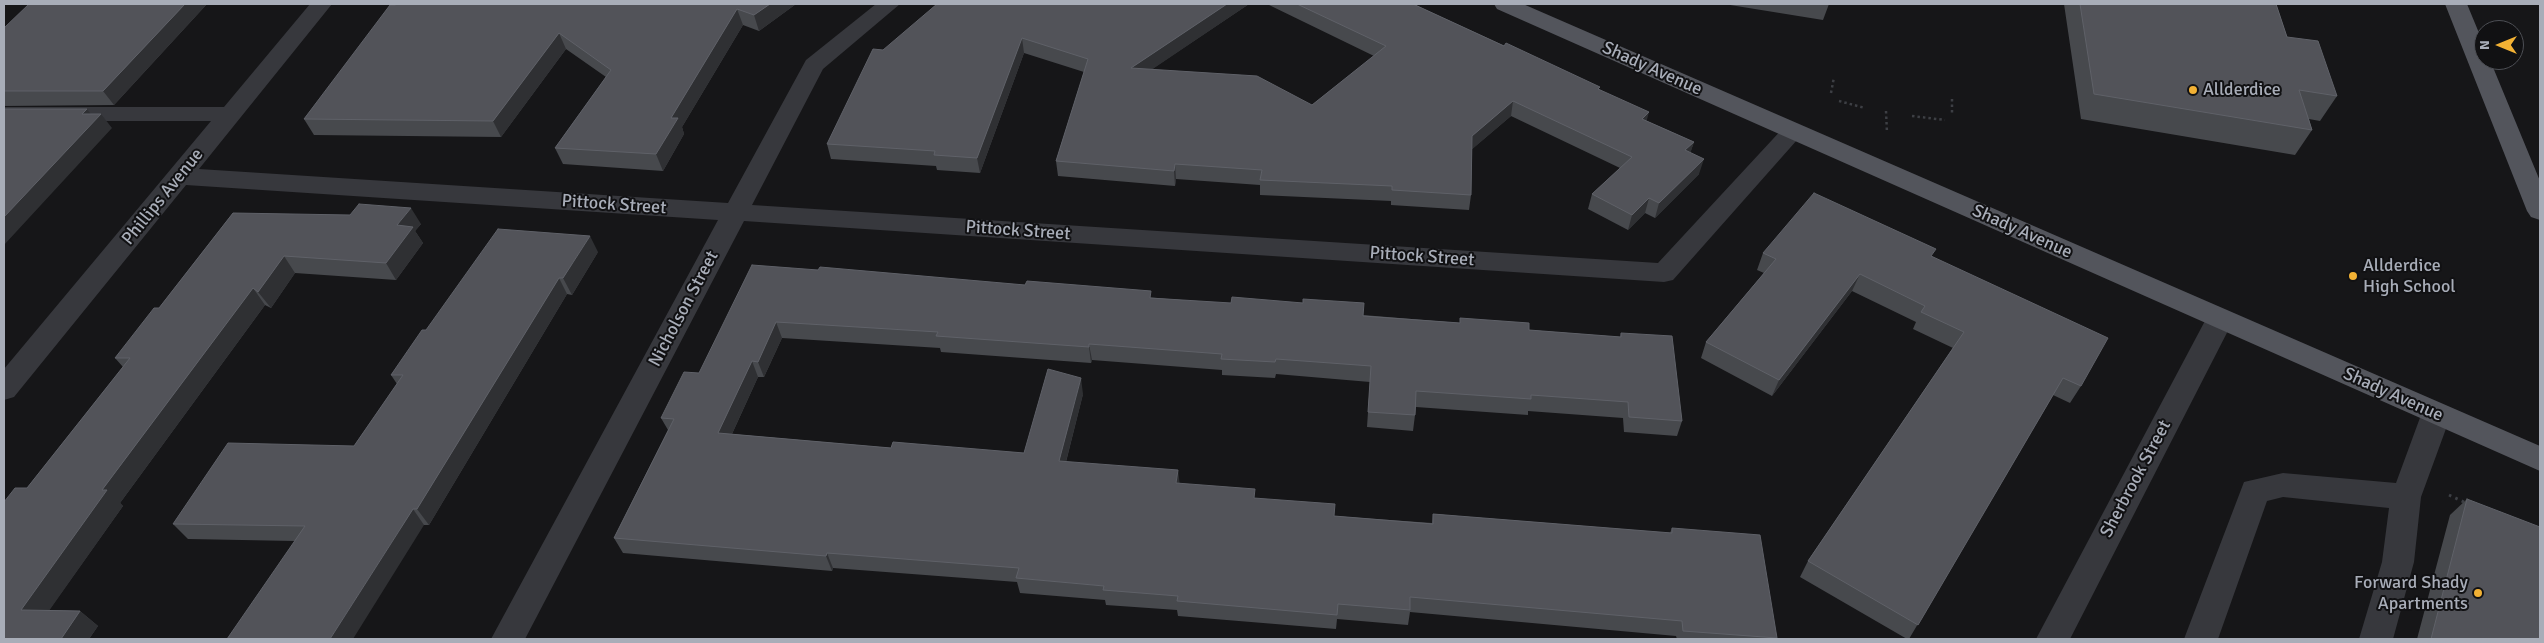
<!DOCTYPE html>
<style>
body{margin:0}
#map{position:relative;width:2544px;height:643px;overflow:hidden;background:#161618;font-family:Signika,sans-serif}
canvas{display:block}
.frame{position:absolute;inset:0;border:5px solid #a8adb8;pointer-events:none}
.north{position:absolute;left:2474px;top:20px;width:50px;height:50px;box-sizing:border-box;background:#111113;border:1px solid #4d4f55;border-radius:50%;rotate:270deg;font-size:14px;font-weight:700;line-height:20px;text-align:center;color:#a8adb8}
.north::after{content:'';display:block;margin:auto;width:18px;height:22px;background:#f2b134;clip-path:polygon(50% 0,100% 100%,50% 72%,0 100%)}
</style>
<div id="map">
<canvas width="2544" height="643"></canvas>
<div class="frame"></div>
<div class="north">N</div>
</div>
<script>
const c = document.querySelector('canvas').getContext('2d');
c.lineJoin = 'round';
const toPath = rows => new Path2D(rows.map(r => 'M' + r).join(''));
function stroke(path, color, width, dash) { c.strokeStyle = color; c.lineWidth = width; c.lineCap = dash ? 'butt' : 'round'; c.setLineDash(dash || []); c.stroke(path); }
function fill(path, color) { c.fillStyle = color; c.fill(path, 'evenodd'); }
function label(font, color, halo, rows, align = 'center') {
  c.font = font + ' Signika,sans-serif'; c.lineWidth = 4; c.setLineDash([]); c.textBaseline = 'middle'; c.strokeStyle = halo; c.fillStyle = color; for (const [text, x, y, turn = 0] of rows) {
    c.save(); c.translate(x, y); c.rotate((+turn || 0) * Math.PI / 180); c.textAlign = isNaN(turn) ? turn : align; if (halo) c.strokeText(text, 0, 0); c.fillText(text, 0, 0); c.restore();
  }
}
stroke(toPath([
 [1831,93,1834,77],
 [1952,99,1952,114],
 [1839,101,1865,108],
 [1886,111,1887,133],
 [1912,116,1945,120]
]), '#3d3f44', 2.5, [2.5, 3]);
stroke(toPath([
 [2449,495,2466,503]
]), '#3d3f44', 3, [2.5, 4.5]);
fill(toPath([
 [310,4,332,4,199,169,728,203,806,60,876,4,900,4,823,69,752,205,1658,263,1785,126,1793,123,1801,126,1805,131,1673,280,1664,282,744,221,525,639,491,639,718,220,186,185,14,397,4,400,4,369,211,121,4,121,4,107,224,107,310,4],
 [2220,309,2230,312,2234,319,2070,639,2036,639,2206,319,2210,312,2220,309],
 [2436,404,2446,407,2451,415,2421,497,2414,562,2393,639,2359,639,2382,562,2389,508,2283,497,2267,501,2218,639,2184,639,2244,482,2283,473,2396,483,2421,415,2426,407,2436,404]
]), '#37383d');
fill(toPath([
 [1494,4,1523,4,2540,446,2540,471,1497,9,1494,4],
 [2445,4,2467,4,2484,45,2484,60,2490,60,2540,181,2540,220,2531,217,2527,211,2445,4]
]), '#53555c');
fill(toPath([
 [207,4,114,105,4,106,4,28],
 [397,4,796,4,759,31,743,25,682,127,684,134,663,171,563,164,555,148,606,77,566,49,501,137,314,135,304,119],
 [1249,4,1152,69,1312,105,1374,56,1267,4,1413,4,1599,89,1647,121,1694,142,1690,153,1699,174,1655,218,1645,213,1628,230,1588,209,1592,194,1620,168,1511,116,1472,149,1471,195,1469,210,1391,205,1391,201,1260,195,1260,185,1176,179,1175,186,1058,176,1056,161,1084,72,1024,53,980,173,937,170,936,166,831,159,827,144,883,50],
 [1724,4,1829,4,1823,20],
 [2064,4,2276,4,2287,37,2337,96,2320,121,2309,119,2312,130,2295,155,2081,119],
 [233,213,421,224,415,231,423,243,396,280,295,273,271,308,265,305,120,503,123,506,49,610,80,611,98,626,89,639,4,639,27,488,123,367,115,358,159,308],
 [598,252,572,295,567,294,429,525,424,525,295,541,188,539,173,524,354,446,397,384,391,375,426,330],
 [1763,253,1932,256,2081,386,2070,403,2053,395,1909,639,1907,639,1800,577,1808,561,1953,348,1913,329,1916,322,1852,291,1772,396,1701,358,1706,342,1764,273,1757,270],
 [818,270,1460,323,1460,318,1529,330,1620,337,1621,333,1682,421,1677,436,1624,432,1623,418,1528,411,1528,415,1416,407,1413,431,1367,427,1370,382,1276,374,1275,378,1222,375,1222,370,1092,360,1091,363,941,352,940,348,782,338,764,377,758,377,732,434,891,448,1024,453,1083,394,1066,462,1255,498,1334,516,1432,523,1433,514,1670,533,1672,528,1777,638,1777,639,1677,639,1676,636,1410,612,1408,625,1337,619,1336,629,1178,616,1177,610,1106,605,1105,600,1020,593,1017,582,833,568,832,571,623,553,614,538,668,430,661,418,699,373],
 [2467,499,2540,639,2417,639,2450,515]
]), '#47494d');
fill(toPath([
 [185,4,207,4,114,105,103,91],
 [770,4,796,4,759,31,754,15],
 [1227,4,1249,4,1132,83,1131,68],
 [737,9,743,25,682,127,684,134,663,171,656,154,671,118],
 [559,33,566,49,501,137,493,121],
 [1022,38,1024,53,980,173,977,158],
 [1513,101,1511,116,1470,151,1472,136],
 [87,109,95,120,101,114,112,128,4,245,4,217,82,114],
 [1649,112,1645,127,1642,119],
 [1694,142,1689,157,1685,150],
 [1704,159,1699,174,1655,218,1659,203],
 [1175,164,1176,179,1175,186,1174,171],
 [1649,198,1645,213,1628,230,1632,215],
 [411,208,421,224,415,231,423,243,396,280,386,263,397,225],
 [590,236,598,252,572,295,563,278],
 [284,256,295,273,271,308,258,292],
 [1860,274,1852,291,1772,396,1779,380],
 [559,278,567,294,429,525,417,509],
 [253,288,265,305,120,503,123,506,39,625,21,610,102,490],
 [776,322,782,338,764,377,758,362],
 [1089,344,1092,360,1091,363,1089,347],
 [752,361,758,377,725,449,718,433],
 [1081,378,1083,394,1062,477,1059,461],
 [1178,470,1180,486,1176,483],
 [413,509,424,525,353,639,330,639],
 [827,553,833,568,832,571,826,556],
 [80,611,98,626,89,639,61,639]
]), '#2f3033');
const building = toPath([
 [29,4,185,4,103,91,4,91,4,28,29,4],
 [397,4,770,4,754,15,737,9,671,118,678,118,656,154,555,148,611,70,559,33,493,121,304,119,390,5,395,5,397,4],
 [937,4,1227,4,1131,68,1257,76,1312,105,1386,46,1297,4,1413,4,1504,46,1506,43,1600,87,1598,89,1649,112,1642,119,1694,142,1685,150,1704,159,1659,203,1649,198,1632,215,1592,194,1632,157,1513,101,1472,136,1471,195,1392,190,1392,186,1260,180,1262,170,1175,164,1174,171,1056,161,1088,59,1022,38,977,158,934,155,935,151,827,144,873,49,883,50,937,4],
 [2080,4,2276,4,2287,37,2318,41,2337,96,2299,90,2312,130,2094,94,2080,4],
 [4,109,87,109,82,114,101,114,4,217,4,109],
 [1814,193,1936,249,1931,256,2108,338,2081,386,2063,378,1918,625,1808,561,1964,332,1921,312,1925,306,1860,274,1779,380,1706,342,1776,259,1763,253,1814,193],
 [359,204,411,208,397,225,413,227,386,263,284,256,258,292,253,288,102,490,107,490,21,610,80,611,61,639,4,639,4,502,15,488,27,488,130,358,115,358,154,308,159,308,233,213,350,215,359,204],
 [498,229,590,236,563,278,559,278,417,509,413,509,330,639,227,639,305,526,173,524,228,443,354,446,403,375,391,375,422,330,426,330,498,229],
 [752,265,818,270,820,267,1025,285,1027,281,1151,291,1150,298,1231,303,1232,297,1303,303,1303,299,1364,303,1363,316,1460,323,1460,318,1529,323,1529,330,1621,337,1621,333,1672,336,1682,421,1629,417,1628,402,1531,395,1531,399,1416,391,1415,415,1368,412,1371,366,1276,359,1275,362,1221,359,1222,354,1089,344,1089,347,936,336,938,332,776,322,758,362,752,361,718,433,891,448,893,442,1024,453,1048,369,1081,378,1059,461,1178,470,1176,483,1255,489,1254,498,1335,504,1334,516,1433,524,1433,514,1672,533,1672,528,1760,535,1777,638,1683,631,1682,621,1410,597,1410,610,1338,604,1337,615,1177,601,1178,596,1103,590,1104,586,1016,578,1019,568,827,553,826,556,614,538,674,419,661,418,684,372,699,373,752,265],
 [2467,499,2540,527,2540,639,2431,639,2467,499]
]);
fill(building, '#525359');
stroke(building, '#5f6168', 1);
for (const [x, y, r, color] of [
 [2193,90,5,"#f2b134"],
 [2353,276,5,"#f2b134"],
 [2478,593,5,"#f2b134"]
]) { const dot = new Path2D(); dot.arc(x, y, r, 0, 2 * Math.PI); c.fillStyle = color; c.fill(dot); stroke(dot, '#111113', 2); }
label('18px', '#a8adb8', '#111113', [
 ["Shady Avenue",1652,69,24],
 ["Phillips Avenue",163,197,-51],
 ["Pittock Street",614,205,4],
 ["Pittock Street",1018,231,4],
 ["Shady Avenue",2022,232,24],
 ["Pittock Street",1422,257,4],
 ["Nicholson Street",684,309,-62],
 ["Shady Avenue",2393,395,24],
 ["Sherbrook Street",2136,479,-62]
]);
label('18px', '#a8adb8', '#111113', [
 ["Allderdice",2203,90],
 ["Allderdice",2363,266],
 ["High School",2363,287],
 ["Forward Shady",2468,583,"right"],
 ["Apartments",2468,604,"right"]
], 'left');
</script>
